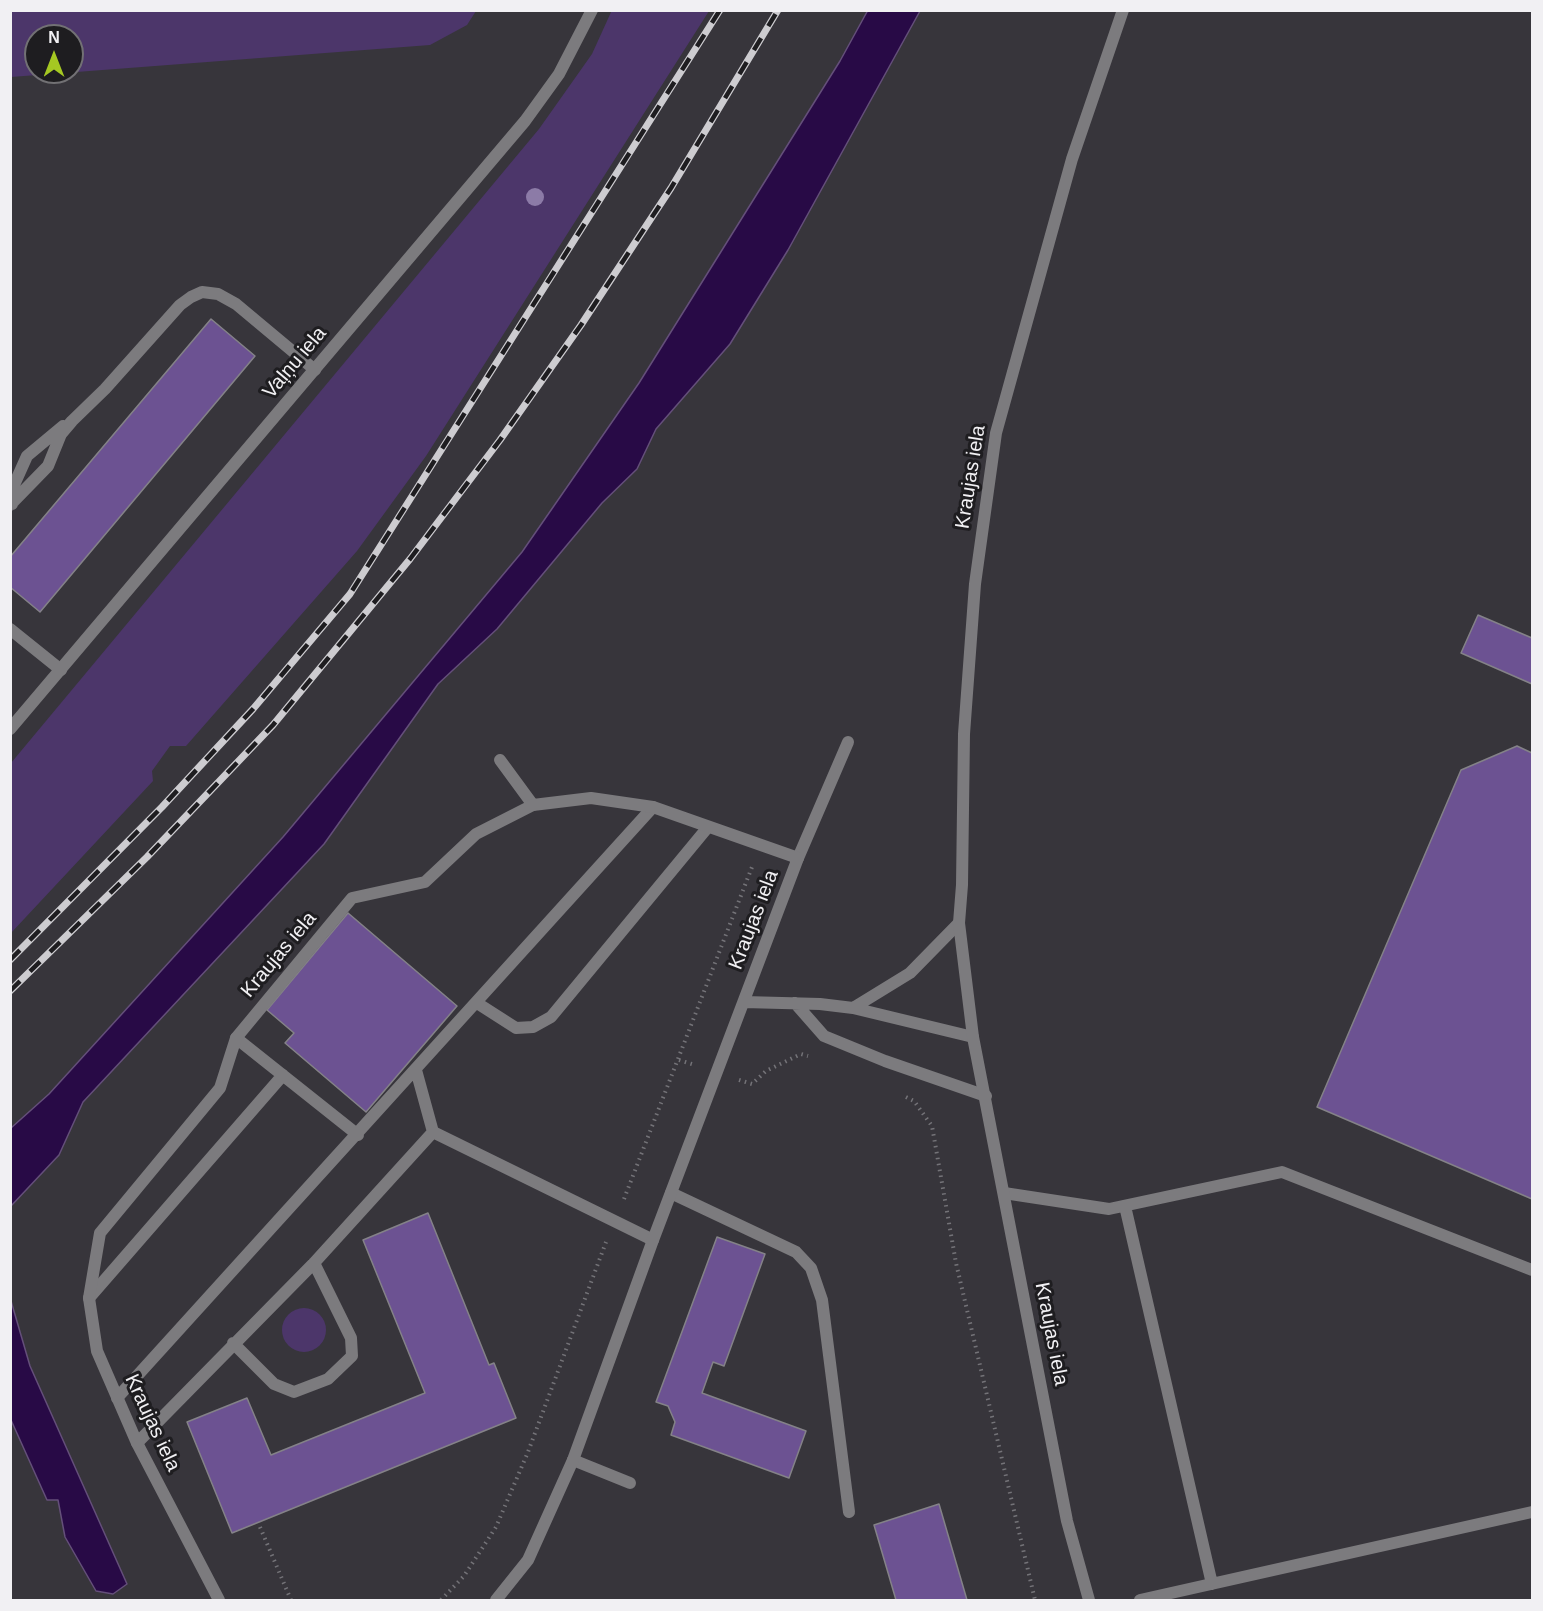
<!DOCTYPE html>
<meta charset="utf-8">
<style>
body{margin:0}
#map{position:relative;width:1543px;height:1611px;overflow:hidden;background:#37353b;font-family:Helvetica,sans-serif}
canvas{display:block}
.frame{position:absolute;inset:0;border:12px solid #f1f0f3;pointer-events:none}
.north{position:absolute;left:24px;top:24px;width:60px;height:60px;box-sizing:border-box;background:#1e1d20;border:2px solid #727174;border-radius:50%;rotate:0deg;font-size:16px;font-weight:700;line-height:24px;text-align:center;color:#f1f0f3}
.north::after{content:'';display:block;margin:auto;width:21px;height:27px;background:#a5c822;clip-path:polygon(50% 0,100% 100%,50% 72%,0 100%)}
</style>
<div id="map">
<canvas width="1543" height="1611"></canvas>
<div class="frame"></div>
<div class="north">N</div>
</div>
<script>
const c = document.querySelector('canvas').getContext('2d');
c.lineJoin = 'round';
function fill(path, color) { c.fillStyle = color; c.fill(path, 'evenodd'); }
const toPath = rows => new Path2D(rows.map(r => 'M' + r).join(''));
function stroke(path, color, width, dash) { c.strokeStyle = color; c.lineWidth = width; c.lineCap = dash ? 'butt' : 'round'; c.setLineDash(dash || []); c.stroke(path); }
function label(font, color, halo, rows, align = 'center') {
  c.font = font + ' Helvetica,sans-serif'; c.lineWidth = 6; c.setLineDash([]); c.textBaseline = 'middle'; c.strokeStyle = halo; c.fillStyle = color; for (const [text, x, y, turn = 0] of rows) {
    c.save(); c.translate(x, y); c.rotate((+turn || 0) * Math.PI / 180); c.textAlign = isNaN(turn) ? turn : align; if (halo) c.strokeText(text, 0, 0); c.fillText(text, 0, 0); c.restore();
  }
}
fill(toPath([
 [11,10,476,10,476,11,467,25,430,45,11,77],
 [36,36,72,36,72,72,36,72],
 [612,10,709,11,426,456,357,551,186,746,170,746,152,771,153,781,11,933,11,763,539,129,592,54],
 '282 1330a22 22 0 1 1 44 0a22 22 0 1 1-44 0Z'
]), '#4c366a');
const water = toPath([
 [868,10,920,11,788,250,730,344,656,429,637,469,602,503,497,629,438,684,324,844,83,1102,59,1155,11,1206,11,1128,49,1094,283,837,522,552,639,383,840,61,868,10],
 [11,1301,30,1366,127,1584,113,1594,96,1591,65,1537,58,1500,47,1500,11,1420,11,1301]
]);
fill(water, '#280a46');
stroke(water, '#644f7a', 1.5);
const building = toPath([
 [211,319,255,356,40,612,10,587,10,557,211,319],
 [1478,615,1532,638,1532,684,1461,653,1478,615],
 [1517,746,1532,753,1532,1199,1317,1107,1461,770,1517,746],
 [348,913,457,1006,366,1112,285,1043,294,1033,267,1010,348,913],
 [428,1213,489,1365,494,1363,516,1418,232,1533,187,1422,247,1398,271,1455,425,1393,363,1240,428,1213],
 [717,1237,765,1254,724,1366,713,1362,702,1393,806,1431,789,1478,671,1435,675,1422,668,1406,656,1402,717,1237],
 [939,1504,967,1600,896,1600,874,1525,939,1504]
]);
fill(building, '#6c5292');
stroke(building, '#848288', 1.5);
stroke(toPath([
 [679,1060,695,1065],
 [739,1080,752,1084,766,1071,801,1054,808,1056],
 [906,1097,914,1101,932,1126,956,1263,1035,1600],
 [624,1199,752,867],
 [260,1527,291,1600],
 [441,1600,464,1576,496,1527,528,1452,606,1242]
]), '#747378', 4, [1.5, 4.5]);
stroke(toPath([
 [12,504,14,485,27,456,63,426],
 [10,505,48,466,61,434,72,421,105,389,180,305,191,297,202,292,218,294,236,304,315,370],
 [10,629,61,670],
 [500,760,533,805],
 [798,858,848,742],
 [477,1003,516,1028,533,1027,551,1017,708,827],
 [236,1038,358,1135],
 [416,1070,433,1132],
 [671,1193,796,1252,811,1268,822,1300,849,1512],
 [1004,1193,1109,1209,1282,1172,1532,1270],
 [1125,1206,1212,1584],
 [89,1298,283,1075],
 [233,1343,274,1384,294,1392,328,1379,352,1356,351,1338,314,1263],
 [117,1398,653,807],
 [137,1443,314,1263,433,1132,653,1240],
 [573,1460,630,1483],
 [1140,1600,1532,1512]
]), '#7c7b7e', 12);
stroke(toPath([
 [10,729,525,121,559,74,592,10],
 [744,1002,820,1004,853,1008,973,1037],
 [795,1003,824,1036,885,1061,986,1096],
 [853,1008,910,973,959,923],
 [219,1600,137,1443,97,1351,89,1298,100,1233,220,1088,236,1038,352,898,425,882,476,834,533,805,591,798,653,807,798,858,653,1240,573,1460,528,1560,496,1600]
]), '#7c7b7e', 12);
stroke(toPath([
 [1089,1600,1067,1521,973,1037,959,923,962,885,964,734,975,584,996,433,1072,159,1123,10]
]), '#7c7b7e', 12);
const rail = toPath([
 [10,960,162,807,253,709,350,594,720,10],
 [10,991,147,857,273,725,410,559,500,440,581,325,671,188,778,10]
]);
stroke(rail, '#cdccd0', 7);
stroke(rail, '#1e1d20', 4.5, [14]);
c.fillStyle = '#8c7ba7';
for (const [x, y] of [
 [535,197]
]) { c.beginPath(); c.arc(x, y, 9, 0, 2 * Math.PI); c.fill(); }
label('20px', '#f1f0f3', '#1e1d20', [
 ["Vaļņu iela",295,363,-50],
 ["Kraujas iela",971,477,-81],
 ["Kraujas iela",754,920,-69],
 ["Kraujas iela",279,955,-50],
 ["Kraujas iela",1051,1334,79],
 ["Kraujas iela",152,1423,65]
]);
</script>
